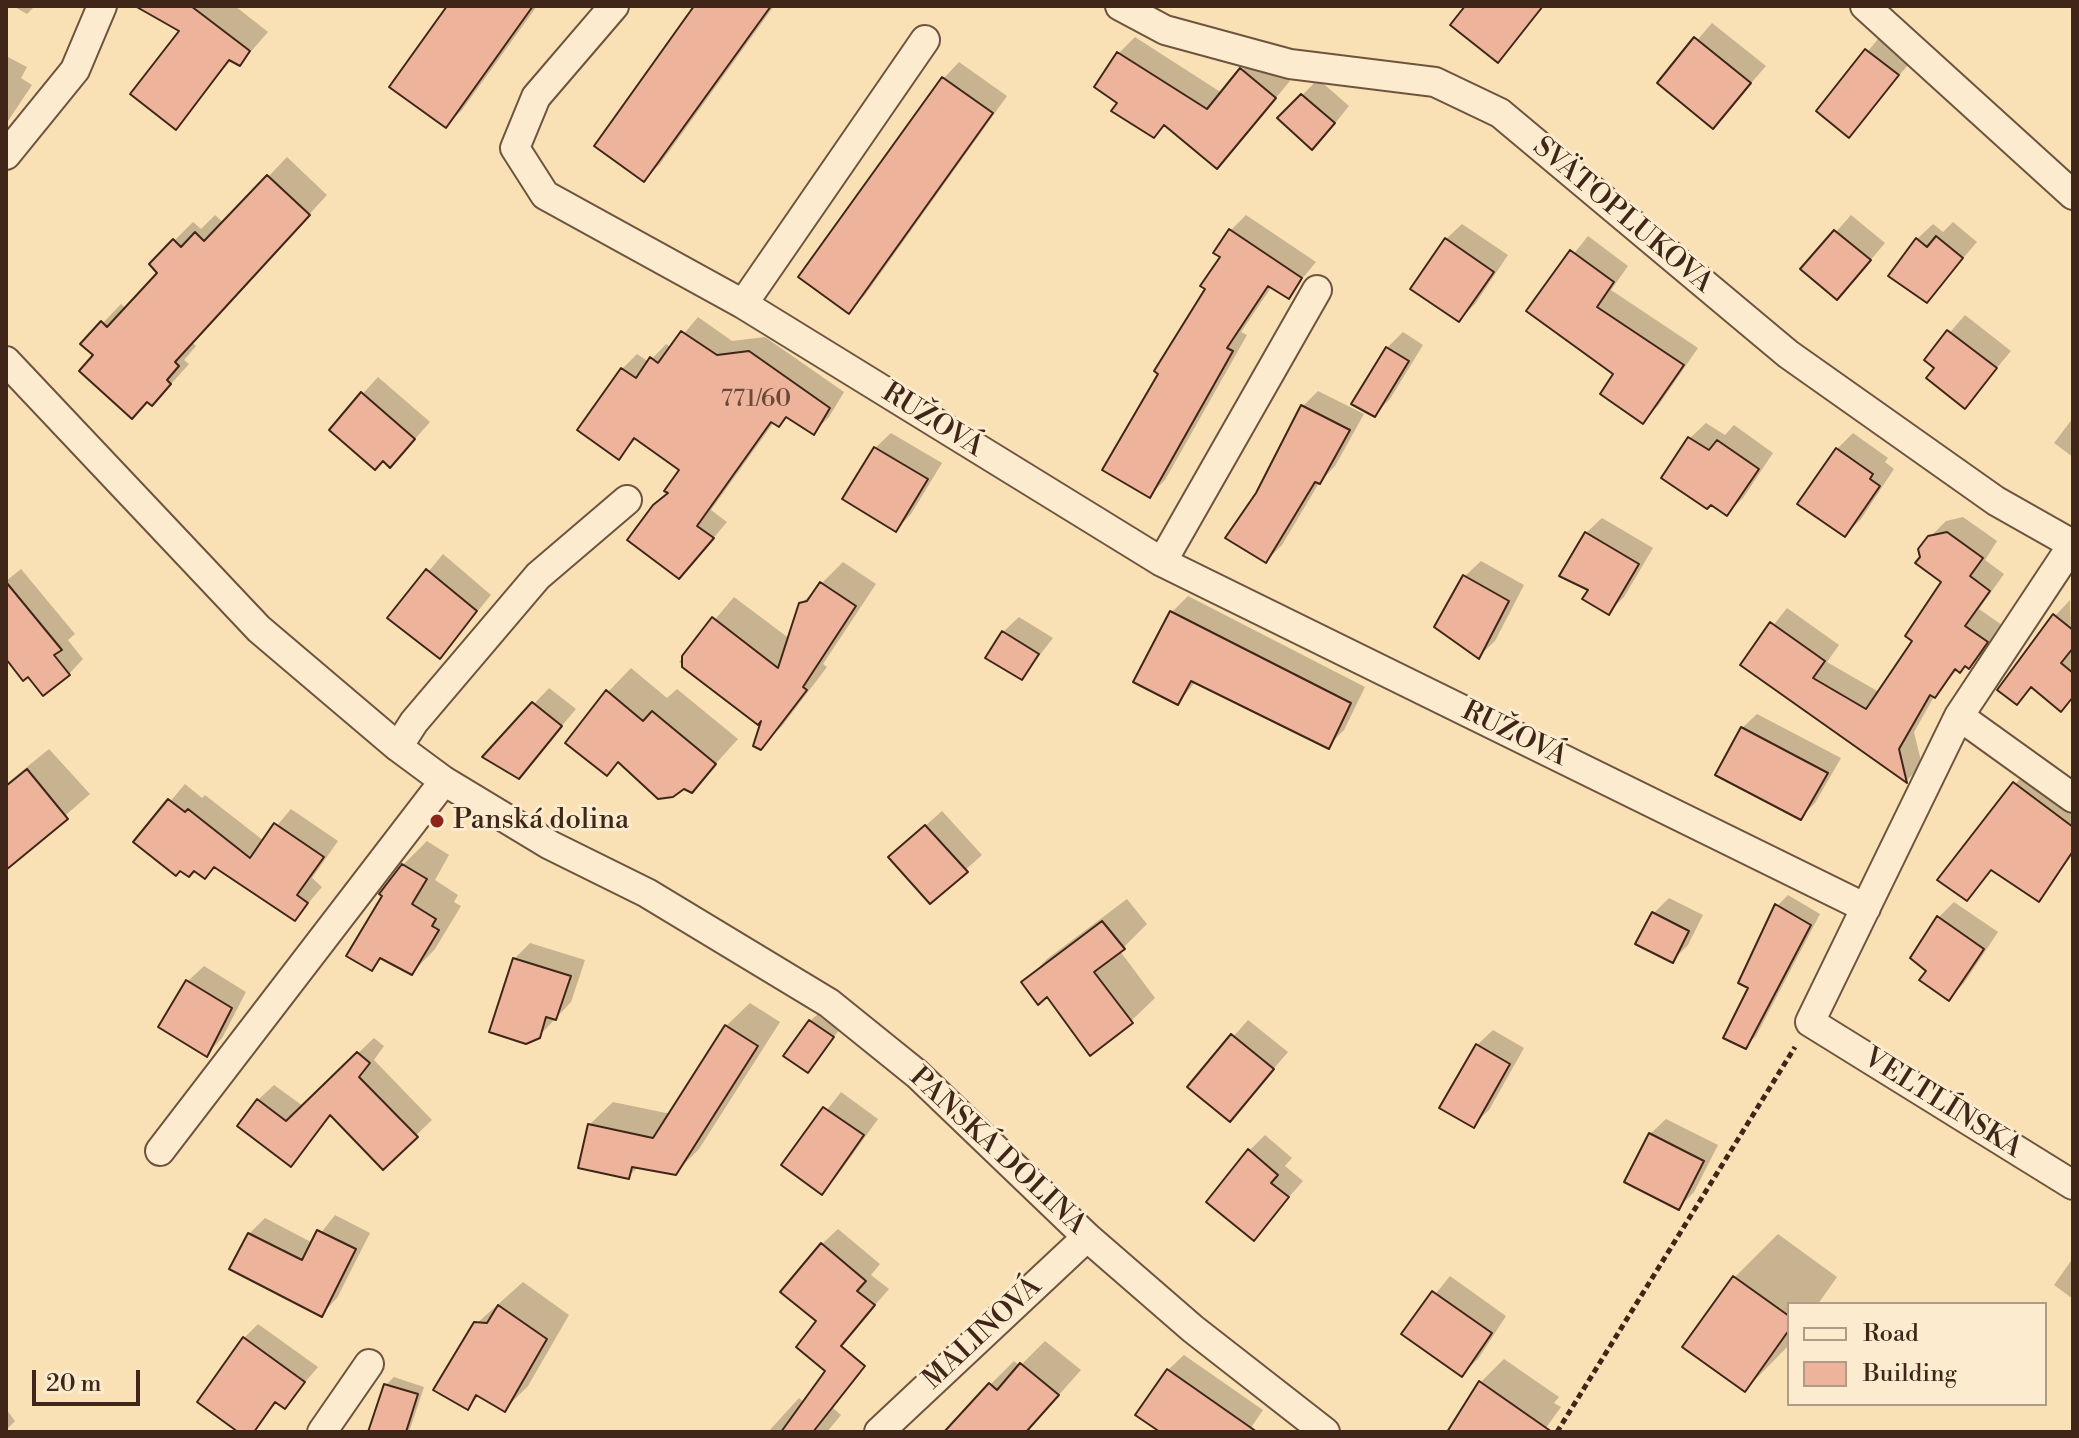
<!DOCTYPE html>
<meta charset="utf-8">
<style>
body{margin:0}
#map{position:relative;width:2079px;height:1438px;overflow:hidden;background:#fae0b5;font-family:"Libre Bodoni",serif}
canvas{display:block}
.frame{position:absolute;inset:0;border:8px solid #3f2618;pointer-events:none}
.legend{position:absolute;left:1787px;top:1302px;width:260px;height:104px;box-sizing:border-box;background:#fcebcf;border:2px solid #b09c86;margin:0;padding:10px 14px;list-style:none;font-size:24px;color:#3f2618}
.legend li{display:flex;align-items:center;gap:16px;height:40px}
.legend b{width:40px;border:2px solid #b09c86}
.scale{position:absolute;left:32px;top:1370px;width:108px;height:36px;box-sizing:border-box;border:4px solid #3f2618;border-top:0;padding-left:10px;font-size:24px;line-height:28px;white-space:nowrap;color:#3f2618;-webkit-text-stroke:6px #fcebcf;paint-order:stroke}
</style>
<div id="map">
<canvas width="2079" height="1438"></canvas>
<div class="frame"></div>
<ul class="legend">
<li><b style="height:10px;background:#fcebcf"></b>Road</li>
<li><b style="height:22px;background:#eeb39b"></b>Building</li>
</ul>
<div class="scale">20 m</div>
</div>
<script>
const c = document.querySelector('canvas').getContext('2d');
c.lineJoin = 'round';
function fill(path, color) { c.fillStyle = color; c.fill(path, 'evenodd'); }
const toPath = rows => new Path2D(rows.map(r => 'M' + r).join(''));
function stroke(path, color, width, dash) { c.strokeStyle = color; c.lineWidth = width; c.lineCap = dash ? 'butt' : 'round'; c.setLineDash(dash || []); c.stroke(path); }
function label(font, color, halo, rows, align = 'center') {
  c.font = font + ' "Libre Bodoni",serif'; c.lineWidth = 6; c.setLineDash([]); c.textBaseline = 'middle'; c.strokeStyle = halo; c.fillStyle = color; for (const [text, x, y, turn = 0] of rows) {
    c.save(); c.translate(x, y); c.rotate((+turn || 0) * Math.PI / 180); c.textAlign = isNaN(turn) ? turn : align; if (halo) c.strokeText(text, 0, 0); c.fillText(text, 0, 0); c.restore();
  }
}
fill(toPath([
 [13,6,35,6,27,14],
 [139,6,235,6,268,32,240,64,232,59,175,127,182,30],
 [451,6,537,6,462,110,446,126],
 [699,6,774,6,660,164,644,180],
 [1468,6,1544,6,1498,60],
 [1712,23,1766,66,1713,127,1660,83],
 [1882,34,1913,59,1849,135,1819,111],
 [1135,37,1222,93,1257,54,1290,81,1232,150,1165,124,1154,136,1120,102,1096,87,1119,53],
 [6,56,27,67,21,78,32,85,6,124],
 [959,62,1007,96,865,295,849,311,801,277,944,78],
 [1318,79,1349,106,1328,132,1280,118],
 [287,157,327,195,192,342,196,346,184,360,189,364,170,385,96,355,83,344,121,304,127,309,160,273,151,264,193,222,201,229,215,215,224,223],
 [1246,215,1316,262,1288,296,1272,286,1241,332,1247,335,1165,480,1149,496,1208,289,1230,231],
 [1851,215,1885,243,1852,282,1803,269],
 [1953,222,1977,242,1927,300,1917,239,1933,224,1943,232],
 [1462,224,1508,255,1475,304,1459,320,1446,239],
 [1588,236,1628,266,1611,290,1698,348,1658,406,1642,421,1616,374,1529,310],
 [1965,315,2011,351,1965,406,1926,360],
 [698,317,732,341,765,337,844,392,829,417,814,432,788,416,778,425,774,422,711,510,727,522,694,561,654,507,669,492,682,470,637,438,619,457,622,369,637,354,649,362,666,344,672,348],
 [1403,332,1423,345,1390,399,1374,415,1387,348],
 [378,377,430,422,406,449,331,429],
 [1318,391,1364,414,1335,466,1319,483,1282,545,1266,561,1258,494,1303,406],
 [2073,418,2073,457,2054,443],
 [1706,423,1725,435,1734,425,1773,453,1743,498,1727,513,1690,438],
 [891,433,942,463,911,514,896,530,875,448],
 [1853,433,1888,458,1885,462,1894,469,1861,519,1845,535,1799,504,1837,449],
 [1963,517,1997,541,1985,560,2004,574,1979,609,2002,625,1985,651,1969,667,1966,664,1958,669,1935,695,1914,732,1922,765,1907,780,1743,664,1787,608,1839,645,1827,662,1879,692,1914,640,1944,581,1930,537,1946,521],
 [1602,518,1653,548,1624,597,1608,613,1590,589,1586,533],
 [443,554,491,595,440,657,390,618],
 [1481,561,1524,585,1495,641,1479,656,1465,576],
 [843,562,876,584,823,664,827,667,782,726,760,747,765,715,758,722,679,662,734,597,790,639,801,604],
 [21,569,75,634,68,640,83,659,69,674,28,674,6,656,6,581],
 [1188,596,1365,687,1344,730,1328,746,1196,681,1178,703,1136,681,1172,612],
 [2070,600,2073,697,2033,687,2017,703,2055,616],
 [1019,617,1053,638,1022,678,1003,632],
 [631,668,667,698,677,689,738,739,691,791,619,761,607,773,608,692],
 [549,688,576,709,519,777,534,704],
 [1757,714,1841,758,1815,803,1800,818,1742,728],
 [49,749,90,794,6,867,6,784],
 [2026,771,2073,806,2073,854,2038,900,1992,869,1967,898,1940,879],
 [185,784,202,798,205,795,264,841,291,809,338,841,312,878,322,887,295,919,216,865,205,877,136,842],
 [942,811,982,855,930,902,907,842],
 [427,841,449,855,435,880,458,895,454,902,461,906,435,949,412,973,383,957,371,969,403,865],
 [1788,895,1820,914,1756,1036,1745,1047,1777,906],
 [1669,898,1703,915,1688,945,1672,961,1653,914],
 [1127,899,1147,924,1120,951,1155,998,1131,1021,1024,983,1047,959],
 [1954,902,1998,932,1964,983,1949,999,1938,918],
 [530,943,585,960,571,1002,539,1036,514,959],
 [204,966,246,992,222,1038,207,1054,188,981],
 [750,1003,780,1022,699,1149,675,1173,639,1166,629,1176,589,1125,613,1102,671,1114,726,1026],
 [818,1014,840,1029,808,1071,810,1021],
 [1248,1020,1288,1052,1230,1120,1190,1086],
 [1493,1030,1524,1048,1489,1110,1473,1125,1477,1045],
 [374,1038,384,1046,374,1060,432,1120,383,1167,332,1115,291,1164,258,1100,274,1085,303,1106],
 [841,1092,878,1119,837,1176,822,1192,784,1165],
 [1666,1119,1718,1145,1694,1192,1678,1208,1650,1134],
 [1265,1135,1292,1158,1285,1166,1303,1181,1253,1238,1249,1151],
 [335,1215,370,1233,337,1298,322,1314,249,1234,265,1218,313,1243],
 [838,1229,880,1264,871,1275,889,1289,848,1336,822,1244],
 [1778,1234,1837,1277,1818,1304,1789,1304,1789,1345,1745,1390,1684,1346,1735,1277],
 [2073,1258,2073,1299,2054,1285],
 [1450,1276,1506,1316,1478,1359,1462,1374,1404,1333],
 [523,1282,569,1315,528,1386,504,1410,480,1395,467,1407,476,1324],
 [258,1324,318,1367,285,1406,278,1401,253,1432,241,1432,244,1338],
 [1045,1341,1081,1370,1026,1432,955,1432,990,1385,1014,1361,1020,1366],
 [844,1354,861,1373,833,1408,841,1415,827,1432,768,1432,799,1398,805,1403],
 [1184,1355,1263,1410,1248,1432,1164,1432,1168,1370],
 [1504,1359,1559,1397,1554,1403,1561,1407,1543,1432,1449,1432,1480,1383],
 [394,1377,424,1387,409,1432,370,1432,386,1385],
 [6,1409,15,1421,6,1430]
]), '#0003');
const building = toPath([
 [135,6,191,6,250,51,240,66,229,60,176,130,130,94,179,31,135,6],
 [447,6,533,6,446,128,389,87,447,6],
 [694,6,771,6,644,182,594,146,694,6],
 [1465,6,1543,6,1498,63,1450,25,1465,6],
 [1694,37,1751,83,1713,129,1657,83,1694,37],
 [1865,49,1899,75,1849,138,1816,111,1865,49],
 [1117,52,1207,109,1240,68,1276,98,1217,169,1164,125,1154,138,1111,111,1117,103,1094,87,1117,52],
 [942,77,993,113,849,314,798,277,942,77],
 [1301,94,1335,123,1312,150,1277,118,1301,94],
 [267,175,310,215,175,362,179,366,167,380,171,384,152,406,147,402,132,419,79,371,93,355,80,344,101,321,107,327,157,273,149,264,173,239,181,247,195,232,204,241,267,175],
 [1229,229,1302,278,1289,299,1268,286,1227,348,1233,351,1150,498,1102,470,1158,374,1154,371,1205,289,1200,286,1220,257,1213,253,1229,229],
 [1834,230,1871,260,1837,300,1800,269,1834,230],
 [1936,236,1963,258,1927,303,1888,276,1916,238,1927,247,1936,236],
 [1445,238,1494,272,1459,322,1410,289,1445,238],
 [1570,250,1614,282,1597,307,1684,365,1643,424,1600,394,1613,374,1526,311,1570,250],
 [1947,330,1997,368,1965,409,1926,378,1934,368,1924,360,1947,330],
 [681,331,717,355,749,351,830,408,814,435,786,417,779,427,771,422,697,526,714,538,679,579,627,540,653,505,668,493,664,491,679,470,634,438,619,460,577,430,621,368,636,378,650,357,658,363,681,331],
 [1386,347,1409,361,1375,417,1351,404,1386,347],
 [361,392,415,439,390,468,383,461,375,470,329,430,361,392],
 [1301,405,1350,430,1320,484,1315,482,1266,563,1225,538,1256,493,1301,405],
 [1688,437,1709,450,1717,440,1759,469,1727,516,1711,505,1707,509,1661,478,1688,437],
 [874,447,928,479,896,532,842,499,874,447],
 [1836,448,1873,474,1870,479,1880,486,1845,537,1797,504,1836,448],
 [1585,532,1639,564,1609,615,1582,599,1588,590,1559,576,1585,532],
 [1947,532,1983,558,1970,576,1990,591,1965,626,1988,642,1969,669,1965,666,1960,673,1955,669,1935,698,1930,695,1899,749,1907,783,1740,665,1770,622,1825,661,1813,678,1866,709,1912,641,1905,636,1941,582,1915,563,1920,557,1918,549,1928,536,1947,532],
 [426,569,477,611,440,659,387,618,426,569],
 [1463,575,1509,601,1479,659,1434,627,1463,575],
 [6,582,62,650,54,655,70,675,43,696,28,677,23,681,6,659,6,582],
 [820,582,856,606,803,687,807,690,761,750,753,746,761,721,758,725,682,667,682,656,712,617,778,668,799,603,807,601,820,582],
 [1170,611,1351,703,1329,749,1191,681,1178,705,1133,682,1170,611],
 [2053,614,2073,630,2073,648,2061,663,2073,673,2073,697,2061,712,2031,687,2017,705,1997,690,2053,614],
 [1002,631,1039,654,1022,680,985,658,1002,631],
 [606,690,643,721,652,711,716,764,692,793,684,789,673,797,658,799,618,762,607,776,565,743,606,690],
 [532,702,562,726,519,779,482,757,532,702],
 [1741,727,1828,773,1801,820,1715,775,1741,727],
 [27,769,68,819,6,870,6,786,27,769],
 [2013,782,2073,827,2073,851,2039,902,1991,870,1967,901,1937,880,2013,782],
 [168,799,185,812,188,809,250,858,274,823,324,857,297,895,308,903,295,921,214,867,205,879,194,871,189,877,180,871,176,876,133,842,168,799],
 [925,825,968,872,930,904,888,857,925,825],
 [402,864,427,879,412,904,436,919,432,926,439,930,412,975,380,958,372,971,346,956,382,896,379,894,402,864],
 [1775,904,1811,925,1746,1049,1723,1038,1748,988,1738,983,1775,904],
 [1652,912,1689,931,1673,963,1635,944,1652,912],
 [1937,916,1984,949,1949,1001,1919,980,1926,971,1910,958,1937,916],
 [1102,921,1125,949,1094,972,1133,1023,1090,1056,1047,997,1038,1005,1021,982,1102,921],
 [513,958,571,976,556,1020,546,1017,540,1038,526,1044,489,1032,513,958],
 [186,980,232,1008,207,1057,158,1027,186,980],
 [809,1020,834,1037,808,1073,783,1056,809,1020],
 [725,1025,758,1046,676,1175,632,1167,629,1179,578,1168,588,1124,653,1138,725,1025],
 [1231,1034,1274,1069,1230,1122,1187,1087,1231,1034],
 [1476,1044,1510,1064,1474,1128,1439,1108,1476,1044],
 [357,1052,370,1063,359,1077,418,1137,383,1170,330,1115,291,1167,237,1126,257,1099,286,1121,357,1052],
 [823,1107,864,1135,822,1195,781,1165,823,1107],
 [1649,1133,1704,1161,1679,1210,1624,1182,1649,1133],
 [1248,1149,1278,1175,1271,1183,1289,1197,1254,1241,1206,1202,1248,1149],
 [317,1230,356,1249,322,1317,229,1269,248,1233,302,1260,317,1230],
 [821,1243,866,1281,857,1291,875,1305,841,1346,865,1366,813,1432,781,1432,825,1371,796,1347,816,1321,780,1292,821,1243],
 [1733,1276,1789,1316,1789,1330,1745,1392,1682,1347,1733,1276],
 [1432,1291,1492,1333,1462,1377,1401,1334,1432,1291],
 [498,1305,547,1339,505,1412,476,1395,468,1410,433,1390,474,1322,487,1323,498,1305],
 [243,1337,305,1382,285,1409,275,1402,254,1432,238,1432,197,1402,243,1337],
 [1020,1363,1059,1395,1026,1432,944,1432,989,1383,997,1390,1020,1363],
 [1167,1369,1257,1432,1160,1432,1135,1415,1167,1369],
 [1479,1381,1552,1432,1447,1432,1479,1381],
 [384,1384,418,1394,406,1432,368,1432,384,1384]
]);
fill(building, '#eeb39b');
stroke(building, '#3f2618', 2);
const minor = toPath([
 [614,6,536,97,515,148,545,195,743,304,1162,562,1866,908],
 [1120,6,1165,30,1290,64,1435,82,1500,113,1788,354,1996,501,2072,544],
 [1865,6,2073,195],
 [6,155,75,70,102,6],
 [743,304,925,40],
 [6,361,259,629,398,747,444,781,550,845,647,893,829,1003,917,1074,1087,1237,1193,1329,1325,1432],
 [2073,544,1959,716,1810,1022,2073,1185],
 [1162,562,1317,290],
 [1959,716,2073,798],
 [398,747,414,722,538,576,627,500],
 [160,1151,444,781],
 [322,1432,369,1364],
 [879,1432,1087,1237]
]);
stroke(minor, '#6e543f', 32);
stroke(toPath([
 [1557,1432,1795,1047]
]), '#3f2618', 5, [6, 4]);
stroke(minor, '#fcebcf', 28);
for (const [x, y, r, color] of [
 [437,821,8,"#8f2418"]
]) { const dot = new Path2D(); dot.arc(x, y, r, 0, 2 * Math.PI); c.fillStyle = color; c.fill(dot); stroke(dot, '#fcebcf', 3); }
label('24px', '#6b4939', null, [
 ["771/60",756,400]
]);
label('28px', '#3f2618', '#fcebcf', [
 ["SVÄTOPLUKOVA",1622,216,40],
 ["RUŽOVÁ",932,421,32],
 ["RUŽOVÁ",1514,735,26],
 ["VELTLÍNSKA",1942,1104,32],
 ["PANSKÁ DOLINA",997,1152,43],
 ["MALINOVÁ",983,1334,-43]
]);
label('28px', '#3f2618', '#fcebcf', [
 ["Panská dolina",453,821]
], 'left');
</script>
